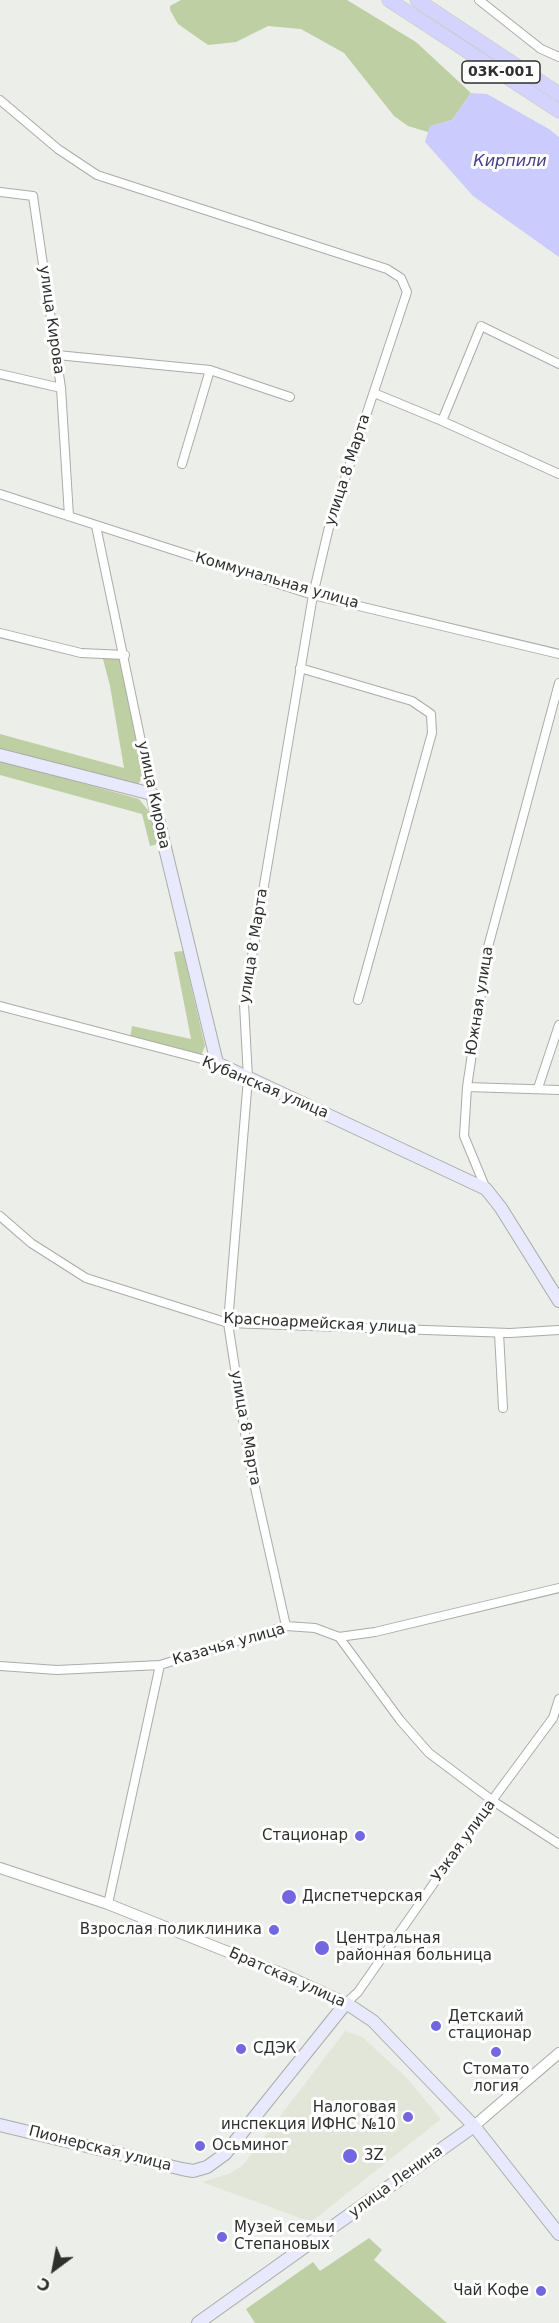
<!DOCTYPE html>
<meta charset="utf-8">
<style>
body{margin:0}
#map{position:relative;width:559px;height:2323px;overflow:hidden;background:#eceee9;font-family:"DejaVu Sans",sans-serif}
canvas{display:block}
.north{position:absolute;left:24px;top:2239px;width:60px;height:60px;-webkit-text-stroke:4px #fff;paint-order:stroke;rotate:212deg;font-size:16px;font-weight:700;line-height:24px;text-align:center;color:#2f302d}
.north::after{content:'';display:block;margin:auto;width:21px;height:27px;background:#2f302d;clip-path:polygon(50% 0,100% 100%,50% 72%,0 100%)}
</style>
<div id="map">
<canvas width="559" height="2323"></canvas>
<div class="north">С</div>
</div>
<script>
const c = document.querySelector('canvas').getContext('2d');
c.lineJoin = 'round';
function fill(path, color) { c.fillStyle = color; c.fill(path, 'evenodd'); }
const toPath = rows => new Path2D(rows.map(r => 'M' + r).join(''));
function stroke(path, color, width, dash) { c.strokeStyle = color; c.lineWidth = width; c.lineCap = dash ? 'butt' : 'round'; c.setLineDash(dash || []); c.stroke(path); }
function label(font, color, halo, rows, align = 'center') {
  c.font = font + ' "DejaVu Sans",sans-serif'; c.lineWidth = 6; c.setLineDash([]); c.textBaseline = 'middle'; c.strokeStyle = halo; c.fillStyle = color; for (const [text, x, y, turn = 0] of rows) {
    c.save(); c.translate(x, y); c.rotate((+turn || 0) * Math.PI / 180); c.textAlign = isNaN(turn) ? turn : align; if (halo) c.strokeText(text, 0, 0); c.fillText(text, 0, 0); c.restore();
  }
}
fill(toPath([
 [345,2031,362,2037,405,2076,441,2119,311,2222,202,2182,229,2174,243,2165]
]), '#e1e6d9');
fill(toPath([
 [181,0,347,0,416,42,471,93,452,120,431,126,428,132,408,126,394,116,344,53,301,29,268,26,236,42,208,45,178,24,170,10,170,6],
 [118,657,123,660,144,776,138,784,0,751,0,734,124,768,110,686,103,659],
 [0,760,139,799,151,814,158,844,150,846,142,814,0,775],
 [183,951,205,1046,201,1055,130,1038,132,1026,191,1039,174,952],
 [369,2238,382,2250,374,2260,447,2323,255,2323,246,2309,313,2262,320,2271]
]), '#bfcfa4');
fill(toPath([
 [471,93,487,94,549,129,559,137,559,257,473,196,425,142,430,126,452,120]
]), '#cbccfd');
const minor = toPath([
 [479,0,541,49,559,57],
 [0,100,58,149,97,175,387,269,401,278,407,292,329,527,313,595,244,1004,248,1078,228,1323,250,1465,286,1626],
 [0,192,33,196,61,388,69,516],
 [57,355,210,370,290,397],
 [0,374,61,388],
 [374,393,442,421,559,474],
 [442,421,481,326,559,364],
 [182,464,210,370],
 [0,494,313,595,559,654],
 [96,526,152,794],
 [0,633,81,653,125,655],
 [300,668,412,701,431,714,432,733,358,1000],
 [0,1006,217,1063],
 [467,1087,559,1090],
 [538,1088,559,1025],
 [486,1189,464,1136,467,1087,488,947,559,683],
 [0,1216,31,1243,86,1278,228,1323,510,1333,559,1330],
 [499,1333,503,1408],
 [339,1637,400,1720,429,1753,493,1801,559,1844],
 [0,1666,57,1670,160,1665,286,1626,315,1628,339,1637,375,1632,559,1588],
 [108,1904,160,1665],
 [346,2003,358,1992,485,1810,553,1718,559,1699]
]);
const tertiary = toPath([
 [0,1868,108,1904,283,1974,346,2003],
 [474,2126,559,2053]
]);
const secondary = toPath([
 [0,755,152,794,217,1063,486,1189,501,1208,559,1301],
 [0,2125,182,2169,193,2171,207,2167,225,2154,346,2003,373,2021,474,2126,559,2234],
 [198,2323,474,2126]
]);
const primary = toPath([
 [389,0,559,111],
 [417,0,559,94]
]);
stroke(minor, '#aaaca7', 10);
stroke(tertiary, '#aaaca7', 12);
stroke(secondary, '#aaaca7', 14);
stroke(primary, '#c9c9c8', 15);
stroke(minor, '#fff', 8);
stroke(tertiary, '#fff', 10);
stroke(secondary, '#e9e9fe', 12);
stroke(primary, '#d3d3fd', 14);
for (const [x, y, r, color] of [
 [360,1836,6,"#7266e1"],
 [289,1897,8,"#7266e1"],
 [274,1930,6,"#7266e1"],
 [322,1948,8,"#7266e1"],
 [436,2026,6,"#7266e1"],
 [241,2049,6,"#7266e1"],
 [496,2052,6,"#7266e1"],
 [408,2117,6,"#7266e1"],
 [200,2146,6,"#7266e1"],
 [350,2156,8,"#7266e1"],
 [222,2237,6,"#7266e1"],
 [541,2291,6,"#7266e1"]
]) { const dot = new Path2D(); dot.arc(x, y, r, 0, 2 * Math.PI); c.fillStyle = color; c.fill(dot); stroke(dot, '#fff', 2); }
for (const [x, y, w] of [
 [501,72,78]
]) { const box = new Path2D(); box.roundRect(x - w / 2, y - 11, w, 22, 4.5); c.fillStyle = '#fff'; c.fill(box); stroke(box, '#2f302d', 1.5); }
label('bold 14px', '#2f302d', null, [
 ["03К-001",501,72]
]);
label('15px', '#2f302d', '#fff', [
 ["улица Кирова",51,320,82],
 ["улица 8 Марта",348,470,-72],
 ["Коммунальная улица",277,581,16],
 ["улица Кирова",153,795,78],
 ["улица 8 Марта",254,946,-81],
 ["Южная улица",480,1001,-81],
 ["Кубанская улица",265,1088,23],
 ["Красноармейская улица",320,1324,3],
 ["улица 8 Марта",245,1428,80],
 ["Казачья улица",229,1645,-16],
 ["Узкая улица",464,1841,-54],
 ["Братская улица",287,1978,24],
 ["Пионерская улица",100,2149,14],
 ["улица Ленина",396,2182,-36]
]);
label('15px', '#2f302d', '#fff', [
 ["Стационар",348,1836,"right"],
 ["Диспетчерская",302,1897],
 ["Взрослая поликлиника",262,1930,"right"],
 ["Центральная",336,1939],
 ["районная больница",336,1956],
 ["Детскаий",448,2017],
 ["стационар",448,2034],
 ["СДЭК",253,2049],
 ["Стомато",496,2070,"center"],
 ["логия",496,2087,"center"],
 ["Налоговая",396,2108,"right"],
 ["инспекция ИФНС №10",396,2125,"right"],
 ["Осьминог",212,2146],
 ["3Z",364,2156],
 ["Музей семьи",234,2228],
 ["Степановых",234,2245],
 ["Чай Кофе",529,2291,"right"]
], 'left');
label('italic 16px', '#443e86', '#fff', [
 ["Кирпили",510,162]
]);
</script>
